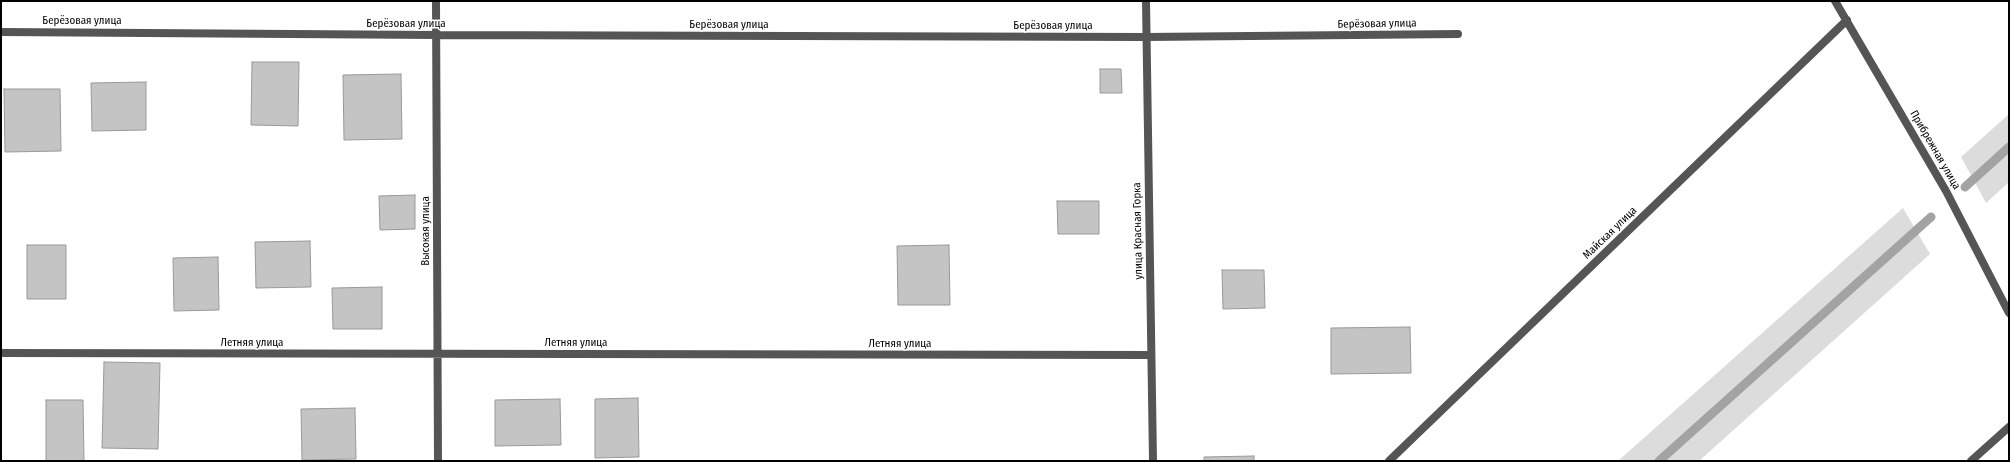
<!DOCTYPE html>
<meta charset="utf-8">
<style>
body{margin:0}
#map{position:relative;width:2010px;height:462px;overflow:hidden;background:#fff;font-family:"Fira Sans Condensed",sans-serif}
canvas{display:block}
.frame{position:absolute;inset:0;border:2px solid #000;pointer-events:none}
</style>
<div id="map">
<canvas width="2010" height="462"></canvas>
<div class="frame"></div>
</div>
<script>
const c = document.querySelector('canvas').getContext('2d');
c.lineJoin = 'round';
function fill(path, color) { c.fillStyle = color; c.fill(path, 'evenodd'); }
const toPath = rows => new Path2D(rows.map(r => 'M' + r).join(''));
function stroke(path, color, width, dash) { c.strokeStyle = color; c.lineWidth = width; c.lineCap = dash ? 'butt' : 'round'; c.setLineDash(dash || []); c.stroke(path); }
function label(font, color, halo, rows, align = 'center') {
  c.font = font + ' "Fira Sans Condensed",sans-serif'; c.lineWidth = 3; c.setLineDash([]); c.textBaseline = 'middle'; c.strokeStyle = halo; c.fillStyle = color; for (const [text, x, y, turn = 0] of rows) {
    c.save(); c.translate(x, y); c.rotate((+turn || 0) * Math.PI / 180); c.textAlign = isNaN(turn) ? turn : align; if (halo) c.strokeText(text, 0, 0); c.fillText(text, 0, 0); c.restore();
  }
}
fill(toPath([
 [2009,114,2009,182,1986,203,1961,157],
 [1903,208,1930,254,1699,461,1618,461]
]), '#dcdcdc');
stroke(toPath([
 [1965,187,2009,147],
 [1659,461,1931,217]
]), '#a3a3a3', 9);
const building = toPath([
 [252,62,299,62,298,126,251,125,252,62],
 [1100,69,1121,69,1122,93,1100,93,1100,69],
 [401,74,402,139,344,140,343,75,401,74],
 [146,82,146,130,92,131,91,83,146,82],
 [4,89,60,89,61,151,5,152,4,89],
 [415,195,415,229,380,230,379,196,415,195],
 [1057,201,1099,201,1099,234,1058,234,1057,201],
 [310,241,311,287,256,288,255,242,310,241],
 [27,245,66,245,66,299,27,299,27,245],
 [949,245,950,305,898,305,897,246,949,245],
 [218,257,219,310,174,311,173,258,218,257],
 [1222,270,1264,270,1265,308,1223,309,1222,270],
 [382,287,382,329,333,329,332,288,382,287],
 [1410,327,1411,373,1331,374,1331,328,1410,327],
 [104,362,160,363,158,449,102,448,104,362],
 [638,398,639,457,595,458,595,399,638,398],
 [560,399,561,445,495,446,495,400,560,399],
 [46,400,83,400,84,461,46,461,46,400],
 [355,408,356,459,302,460,301,409,355,408],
 [1254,456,1254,461,1204,461,1204,457,1254,456]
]);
fill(building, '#c4c4c4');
stroke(building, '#999', 1);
stroke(toPath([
 [436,1,438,461],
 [1146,1,1153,461],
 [1835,1,1946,191,2009,313],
 [1,32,436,35,1146,37,1458,34],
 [1,353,1151,355],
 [1389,461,1847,20],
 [1971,461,2009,427]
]), '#555', 8);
label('11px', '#000', '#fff', [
 ["Берёзовая улица",82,21],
 ["Берёзовая улица",406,24],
 ["Берёзовая улица",1377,24,-1],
 ["Берёзовая улица",729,25],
 ["Берёзовая улица",1053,26],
 ["Прибрежная улица",1935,150,60],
 ["Высокая улица",426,231,-90],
 ["улица Красная Горка",1138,231,-91],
 ["Майская улица",1610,233,-44],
 ["Летняя улица",252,343],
 ["Летняя улица",576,343],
 ["Летняя улица",900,344]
]);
</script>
